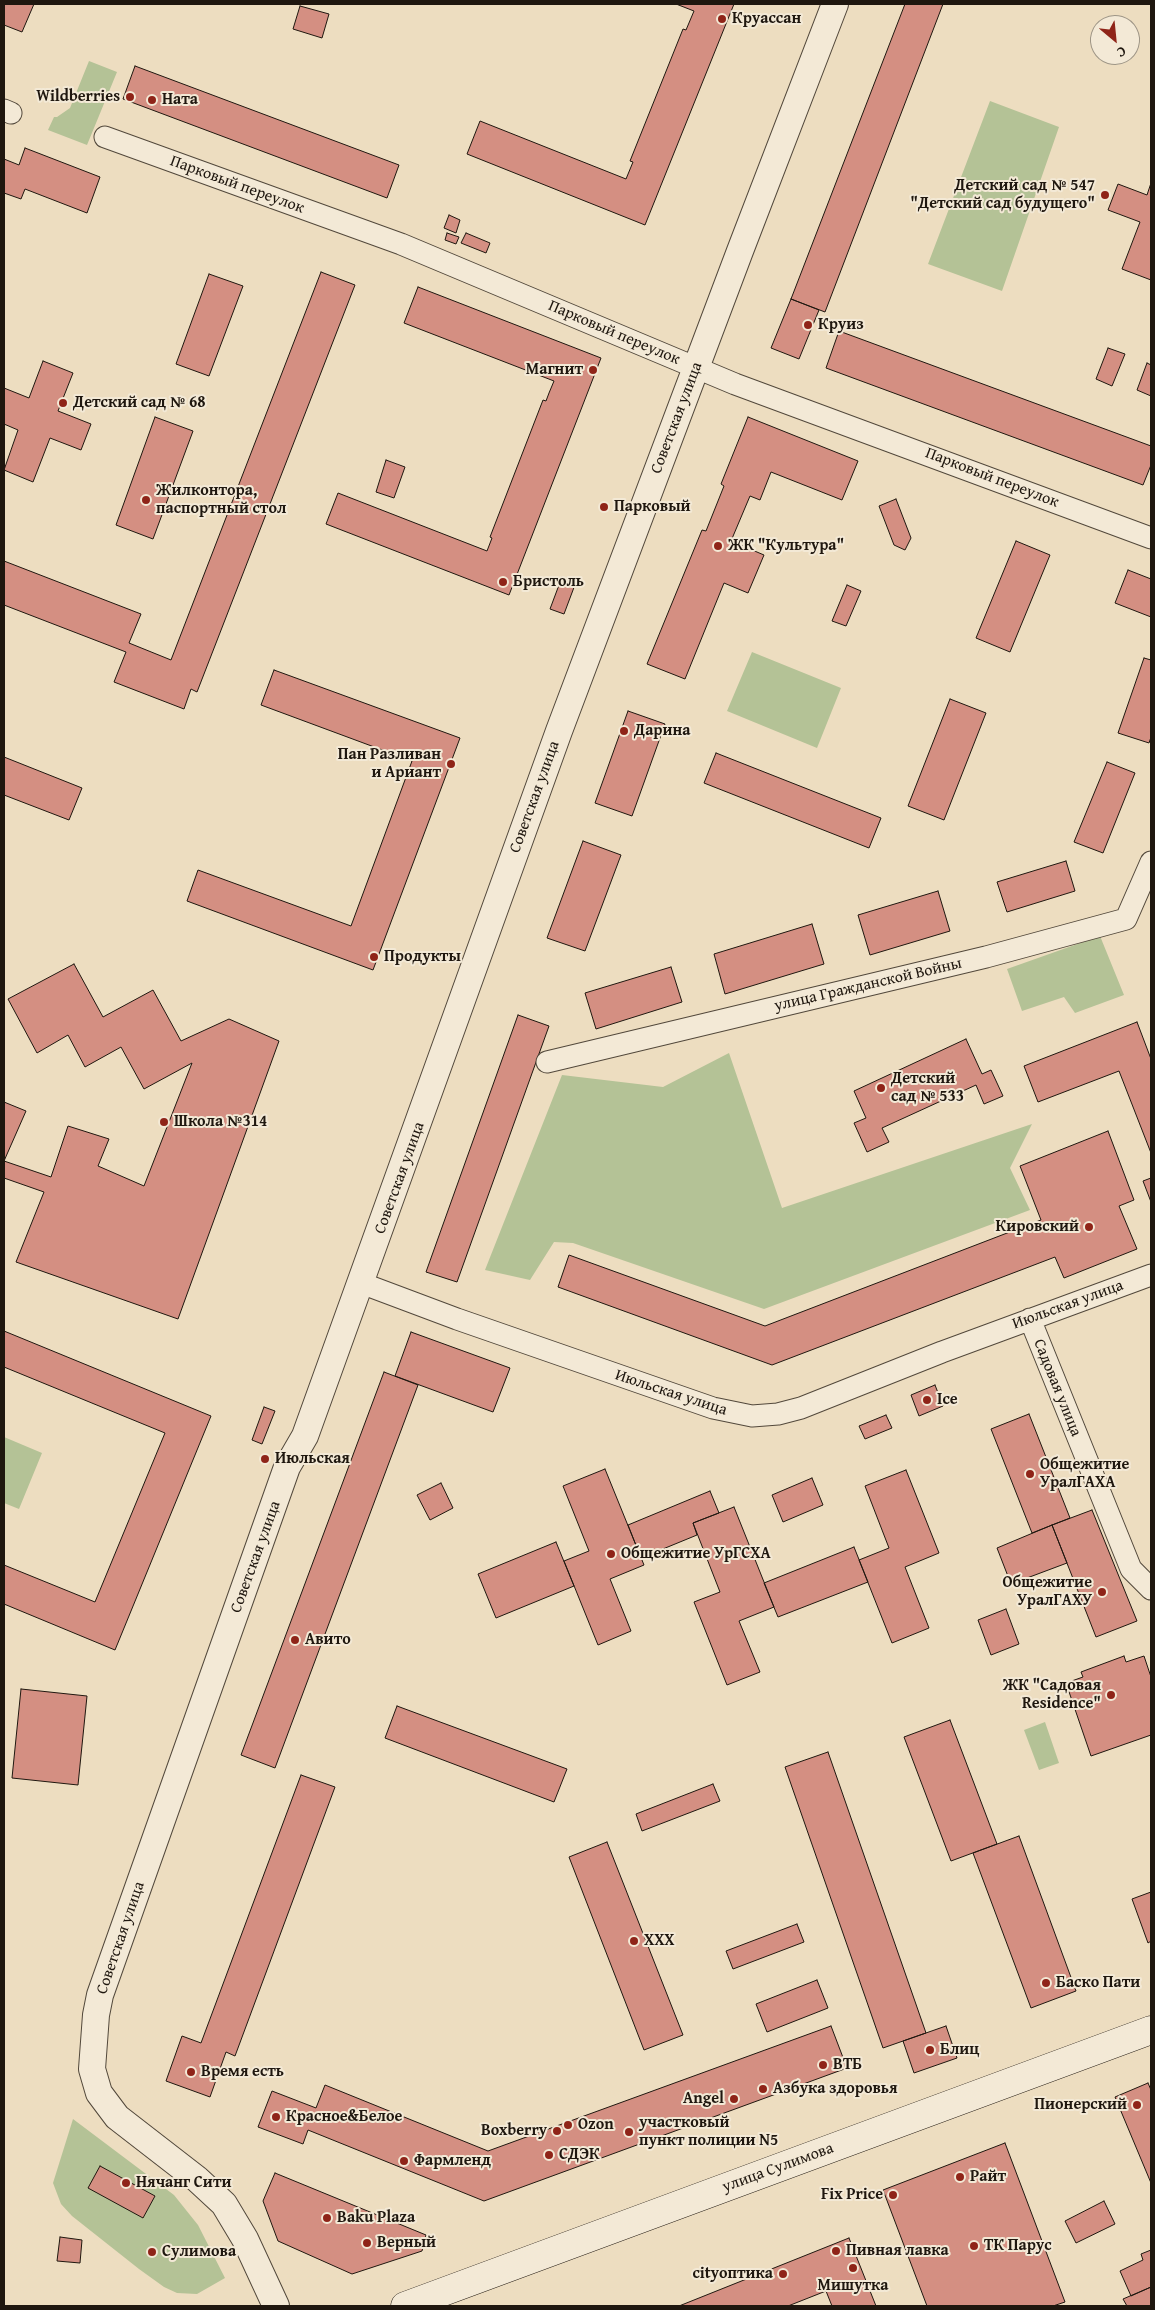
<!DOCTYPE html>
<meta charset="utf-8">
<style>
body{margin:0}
#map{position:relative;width:1155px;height:2310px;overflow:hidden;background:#edddc0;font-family:"Gentium Book Plus",serif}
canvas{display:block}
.frame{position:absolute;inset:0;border:5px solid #1f170f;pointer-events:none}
.north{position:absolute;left:1090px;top:15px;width:50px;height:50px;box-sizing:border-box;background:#f3e9d6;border:1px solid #9e9586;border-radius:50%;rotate:152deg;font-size:14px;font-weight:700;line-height:20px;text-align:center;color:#1f170f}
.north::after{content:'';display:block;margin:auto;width:18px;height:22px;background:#8f2418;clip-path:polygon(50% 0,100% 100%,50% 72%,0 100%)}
</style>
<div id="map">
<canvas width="1155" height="2310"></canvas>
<div class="frame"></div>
<div class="north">С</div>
</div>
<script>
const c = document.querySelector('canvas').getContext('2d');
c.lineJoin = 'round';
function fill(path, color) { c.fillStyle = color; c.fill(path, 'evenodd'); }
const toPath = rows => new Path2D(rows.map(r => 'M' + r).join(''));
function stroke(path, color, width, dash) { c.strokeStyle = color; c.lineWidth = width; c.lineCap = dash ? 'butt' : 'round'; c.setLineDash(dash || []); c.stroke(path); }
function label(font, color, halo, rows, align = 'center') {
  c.font = font + ' "Gentium Book Plus",serif'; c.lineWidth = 4; c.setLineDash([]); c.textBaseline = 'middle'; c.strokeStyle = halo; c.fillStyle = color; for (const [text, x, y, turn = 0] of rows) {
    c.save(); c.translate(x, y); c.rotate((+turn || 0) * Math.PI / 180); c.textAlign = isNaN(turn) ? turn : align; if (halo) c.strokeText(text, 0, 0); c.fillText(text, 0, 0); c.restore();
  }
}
fill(toPath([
 [89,61,117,72,87,145,48,130,54,117,57,117,70,108],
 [990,101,1059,127,1002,291,928,264],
 [752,652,841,688,817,748,727,711],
 [1100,936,1124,995,1075,1013,1064,997,1022,1011,1007,969],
 [729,1053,782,1208,1032,1124,1010,1168,1030,1210,764,1309,573,1243,554,1242,530,1280,485,1270,562,1075,663,1087],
 [4,1437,42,1453,19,1509,4,1503],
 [1045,1722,1059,1763,1039,1770,1024,1730],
 [73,2119,174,2195,198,2225,225,2278,197,2294,177,2293,164,2287,139,2269,72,2216,61,2204,53,2183]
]), '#b4c296');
const building = toPath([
 [4,4,34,4,22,32,4,25,4,4],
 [676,4,734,4,645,225,467,154,480,121,626,179,633,162,630,161,683,29,686,30,694,11,676,4],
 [905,4,943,4,825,312,791,299,905,4],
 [300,6,329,14,322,38,293,29,300,6],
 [135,66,399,165,387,198,123,99,135,66],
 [25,148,100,177,87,213,25,189,21,199,4,193,4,159,19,165,25,148],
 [1151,183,1151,280,1122,269,1140,222,1108,210,1118,184,1147,195,1151,183],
 [449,215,460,220,456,233,444,228,449,215],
 [447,233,459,237,456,244,445,240,447,233],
 [466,233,490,243,486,253,461,243,466,233],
 [321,272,355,285,197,692,191,689,184,709,114,682,126,652,4,605,4,561,141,614,129,643,171,660,321,272],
 [209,274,243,286,209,376,176,364,209,274],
 [418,287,601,358,509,595,326,524,338,493,487,551,492,538,490,537,543,400,546,401,549,393,554,381,404,323,418,287],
 [791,299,819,310,799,359,771,348,791,299],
 [839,331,1151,446,1151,465,1143,485,826,368,839,331],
 [1108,348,1125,354,1112,386,1096,379,1108,348],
 [43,361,73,373,58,411,91,424,81,450,50,438,33,482,4,470,18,430,4,424,4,388,29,398,43,361],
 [1147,363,1151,365,1151,396,1137,390,1147,363],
 [155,417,193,431,153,539,116,525,155,417],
 [748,417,858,461,842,500,771,472,760,500,750,496,731,541,764,555,748,593,724,583,685,679,647,664,702,530,706,531,724,486,721,484,748,417],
 [386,460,405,467,394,498,376,492,386,460],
 [896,499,911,538,905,550,894,545,879,506,896,499],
 [1016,541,1050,555,1010,652,976,638,1016,541],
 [1128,570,1151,579,1151,617,1115,603,1128,570],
 [562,577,576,582,564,614,550,609,562,577],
 [847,585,861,591,846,626,832,621,847,585],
 [1144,658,1151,660,1151,737,1149,743,1118,733,1144,658],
 [274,670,460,738,373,970,187,901,198,870,351,926,412,761,261,705,274,670],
 [950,699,986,713,944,820,908,806,950,699],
 [628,711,665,724,632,816,595,803,628,711],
 [716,753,881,818,869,848,704,783,716,753],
 [4,757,82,788,69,820,4,795,4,757],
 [1107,762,1135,773,1103,853,1074,842,1107,762],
 [583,841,621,855,585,951,547,938,583,841],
 [1066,861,1075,891,1007,912,997,882,1066,861],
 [938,891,950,931,870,955,858,915,938,891],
 [812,924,824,964,725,994,714,954,812,924],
 [74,964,103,1017,153,990,181,1041,229,1019,279,1041,178,1319,16,1262,44,1192,4,1178,4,1102,26,1111,4,1161,51,1177,68,1126,109,1139,98,1166,144,1186,192,1063,144,1089,121,1047,85,1067,68,1035,37,1053,8,999,74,964],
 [671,967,682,1002,596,1029,585,993,671,967],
 [518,1015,549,1026,457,1282,426,1272,518,1015],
 [1137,1022,1151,1059,1151,1153,1119,1071,1038,1102,1024,1066,1137,1022],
 [966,1039,982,1074,991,1070,1003,1096,984,1104,976,1085,882,1128,889,1142,867,1152,854,1123,866,1118,854,1091,966,1039],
 [1108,1131,1134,1200,1119,1206,1137,1249,1064,1278,1055,1257,772,1365,558,1287,569,1255,765,1326,1041,1220,1020,1166,1108,1131],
 [1151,1178,1151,1202,1143,1181,1151,1178],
 [4,1331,211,1416,115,1650,4,1604,4,1565,95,1602,165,1433,4,1367,4,1331],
 [411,1332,510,1368,493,1412,395,1376,411,1332],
 [384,1372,418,1385,275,1768,241,1755,384,1372],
 [935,1385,943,1406,919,1416,911,1395,935,1385],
 [264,1407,275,1411,262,1444,252,1440,264,1407],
 [1029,1414,1070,1518,1032,1533,991,1429,1029,1414],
 [886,1415,892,1428,865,1439,859,1426,886,1415],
 [605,1469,644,1565,610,1579,631,1631,598,1645,564,1561,589,1551,563,1486,605,1469],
 [906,1470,939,1553,905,1567,929,1628,892,1643,859,1560,889,1548,865,1486,906,1470],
 [812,1478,823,1505,783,1522,772,1495,812,1478],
 [441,1483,453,1508,430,1520,417,1495,441,1483],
 [710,1491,719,1513,693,1523,697,1535,641,1558,628,1525,710,1491],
 [734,1507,774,1607,739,1621,760,1672,727,1685,694,1602,720,1592,693,1523,734,1507],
 [1092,1510,1137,1621,1096,1637,1052,1525,1092,1510],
 [1052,1525,1067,1563,1011,1584,997,1548,1052,1525],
 [556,1542,574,1586,496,1618,478,1574,556,1542],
 [854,1547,868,1582,778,1617,764,1583,854,1547],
 [1006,1609,1019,1644,991,1655,978,1620,1006,1609],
 [1124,1656,1126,1662,1144,1656,1151,1677,1151,1735,1091,1756,1066,1683,1083,1677,1081,1672,1124,1656],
 [21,1689,87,1696,78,1785,12,1778,21,1689],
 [397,1706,567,1769,554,1802,385,1738,397,1706],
 [950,1720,997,1844,951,1861,904,1737,950,1720],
 [828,1752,926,2033,883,2048,785,1767,828,1752],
 [301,1775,335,1787,235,2056,226,2052,210,2097,166,2081,182,2036,201,2043,301,1775],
 [713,1784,720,1801,642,1831,636,1814,713,1784],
 [1019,1836,1076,1991,1031,2008,973,1853,1019,1836],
 [607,1842,683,2035,644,2050,569,1857,607,1842],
 [1151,1892,1151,1941,1148,1943,1132,1899,1151,1892],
 [797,1924,804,1942,733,1969,726,1951,797,1924],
 [817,1980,828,2008,767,2032,756,2004,817,1980],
 [831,2026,847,2068,484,2201,308,2130,303,2144,258,2127,272,2091,316,2108,325,2085,488,2151,831,2026],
 [946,2026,957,2058,914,2073,903,2041,946,2026],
 [1148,2083,1151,2090,1151,2183,1115,2097,1148,2083],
 [1005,2143,1065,2302,1053,2306,927,2306,883,2190,1005,2143],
 [100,2166,155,2196,143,2218,88,2188,100,2166],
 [275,2173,426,2235,422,2251,352,2274,278,2241,263,2201,275,2173],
 [1104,2201,1115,2224,1076,2243,1065,2221,1104,2201],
 [60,2237,82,2240,80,2263,57,2261,60,2237],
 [849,2238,876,2306,832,2306,826,2291,788,2306,679,2306,849,2238],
 [1151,2250,1151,2287,1131,2296,1120,2271,1143,2260,1141,2254,1151,2250],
 [1151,2287,1151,2306,1127,2306,1123,2299,1151,2287]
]);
fill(building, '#d48f82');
stroke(building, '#1f170f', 1);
const minor = toPath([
 [4,110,11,113],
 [105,137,401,244,735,384,1151,538],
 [547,1062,986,957,1126,919,1151,862],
 [361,1283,457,1319,713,1408,752,1416,778,1414,801,1408,942,1352,1151,1275],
 [1030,1319,1131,1569,1151,1589]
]);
const tertiary = toPath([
 [276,2306,245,2239,224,2204,197,2179,117,2117,99,2093,92,2069,96,2015,100,1995,287,1467,305,1436,559,731,740,251,835,4]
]);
const secondary = toPath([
 [405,2306,1151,2030]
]);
stroke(minor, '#52483b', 23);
stroke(tertiary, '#52483b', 28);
stroke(secondary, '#1f170f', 29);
stroke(minor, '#f3e9d6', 21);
stroke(tertiary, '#f3e9d6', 26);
stroke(secondary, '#f3e9d6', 28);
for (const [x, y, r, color] of [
 [722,19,5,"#8f2418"],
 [130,97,5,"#8f2418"],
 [152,100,5,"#8f2418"],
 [1105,195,5,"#8f2418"],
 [808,325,5,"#8f2418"],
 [593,370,5,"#8f2418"],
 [63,403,5,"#8f2418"],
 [146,500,5,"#8f2418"],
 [604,507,5,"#8f2418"],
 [718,546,5,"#8f2418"],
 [503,582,5,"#8f2418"],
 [624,731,5,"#8f2418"],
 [451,764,5,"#8f2418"],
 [374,957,5,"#8f2418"],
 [881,1088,5,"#8f2418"],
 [164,1122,5,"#8f2418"],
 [1089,1227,5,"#8f2418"],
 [927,1400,5,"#8f2418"],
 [265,1459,5,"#8f2418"],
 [1030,1474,5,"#8f2418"],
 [611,1554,5,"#8f2418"],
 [1102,1592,5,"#8f2418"],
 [295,1640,5,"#8f2418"],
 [1111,1695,5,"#8f2418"],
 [634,1941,5,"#8f2418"],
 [1046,1983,5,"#8f2418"],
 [930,2050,5,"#8f2418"],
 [823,2065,5,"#8f2418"],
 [191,2072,5,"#8f2418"],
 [763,2089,5,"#8f2418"],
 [734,2099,5,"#8f2418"],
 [1137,2105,5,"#8f2418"],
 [276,2117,5,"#8f2418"],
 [568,2125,5,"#8f2418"],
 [557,2131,5,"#8f2418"],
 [629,2132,5,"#8f2418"],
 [549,2155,5,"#8f2418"],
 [404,2161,5,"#8f2418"],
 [960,2177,5,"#8f2418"],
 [126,2183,5,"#8f2418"],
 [893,2195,5,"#8f2418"],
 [327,2218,5,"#8f2418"],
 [367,2243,5,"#8f2418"],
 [974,2246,5,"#8f2418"],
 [836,2251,5,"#8f2418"],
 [152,2252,5,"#8f2418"],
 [853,2268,5,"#8f2418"],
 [783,2274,5,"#8f2418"]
]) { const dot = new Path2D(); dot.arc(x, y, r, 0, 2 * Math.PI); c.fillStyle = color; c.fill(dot); stroke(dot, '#f3e9d6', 2); }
label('bold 16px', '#1f170f', '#f3e9d6', [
 ["Круассан",732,19],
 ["Wildberries",120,97,"right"],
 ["Ната",162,100],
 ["Детский сад № 547",1095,186,"right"],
 ["\"Детский сад будущего\"",1095,204,"right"],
 ["Круиз",818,325],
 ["Магнит",583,370,"right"],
 ["Детский сад № 68",73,403],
 ["Жилконтора,",156,491],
 ["паспортный стол",156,509],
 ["Парковый",614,507],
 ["ЖК \"Культура\"",728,546],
 ["Бристоль",513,582],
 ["Дарина",634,731],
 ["Пан Разливан",441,755,"right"],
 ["и Ариант",441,773,"right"],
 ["Продукты",384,957],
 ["Детский",891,1079],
 ["сад № 533",891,1097],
 ["Школа №314",174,1122],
 ["Кировский",1079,1227,"right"],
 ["Ice",937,1400],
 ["Июльская",275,1459],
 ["Общежитие",1040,1465],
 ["УралГАХА",1040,1483],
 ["Общежитие УрГСХА",621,1554],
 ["Общежитие",1092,1583,"right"],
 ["УралГАХУ",1092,1601,"right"],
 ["Авито",305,1640],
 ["ЖК \"Садовая",1101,1686,"right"],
 ["Residence\"",1101,1704,"right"],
 ["XXX",644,1941],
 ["Баско Пати",1056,1983],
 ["Блиц",940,2050],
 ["ВТБ",833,2065],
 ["Время есть",201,2072],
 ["Азбука здоровья",773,2089],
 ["Angel",724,2099,"right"],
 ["Пионерский",1127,2105,"right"],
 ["Красное&Белое",286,2117],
 ["участковый",639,2123],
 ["пункт полиции N5",639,2141],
 ["Ozon",578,2125],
 ["Boxberry",547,2131,"right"],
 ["СДЭК",559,2155],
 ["Фармленд",414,2161],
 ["Райт",970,2177],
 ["Нячанг Сити",136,2183],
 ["Fix Price",883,2195,"right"],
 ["Baku Plaza",337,2218],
 ["Верный",377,2243],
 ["ТК Парус",984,2246],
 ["Пивная лавка",846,2251],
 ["Сулимова",162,2252],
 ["cityоптика",773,2274,"right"],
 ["Мишутка",853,2286,"center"]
], 'left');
label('16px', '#1f170f', '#f3e9d6', [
 ["Парковый переулок",237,185,20],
 ["Парковый переулок",614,333,23],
 ["Советская улица",677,418,-69],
 ["Парковый переулок",992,478,21],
 ["Советская улица",535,797,-70],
 ["улица Гражданской Войны",868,985,-13],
 ["Советская улица",400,1178,-70],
 ["Июльская улица",1068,1305,-20],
 ["Садовая улица",1057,1388,68],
 ["Июльская улица",671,1393,18],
 ["Советская улица",256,1557,-70],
 ["Советская улица",121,1938,-71],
 ["улица Сулимова",778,2168,-20]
]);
</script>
